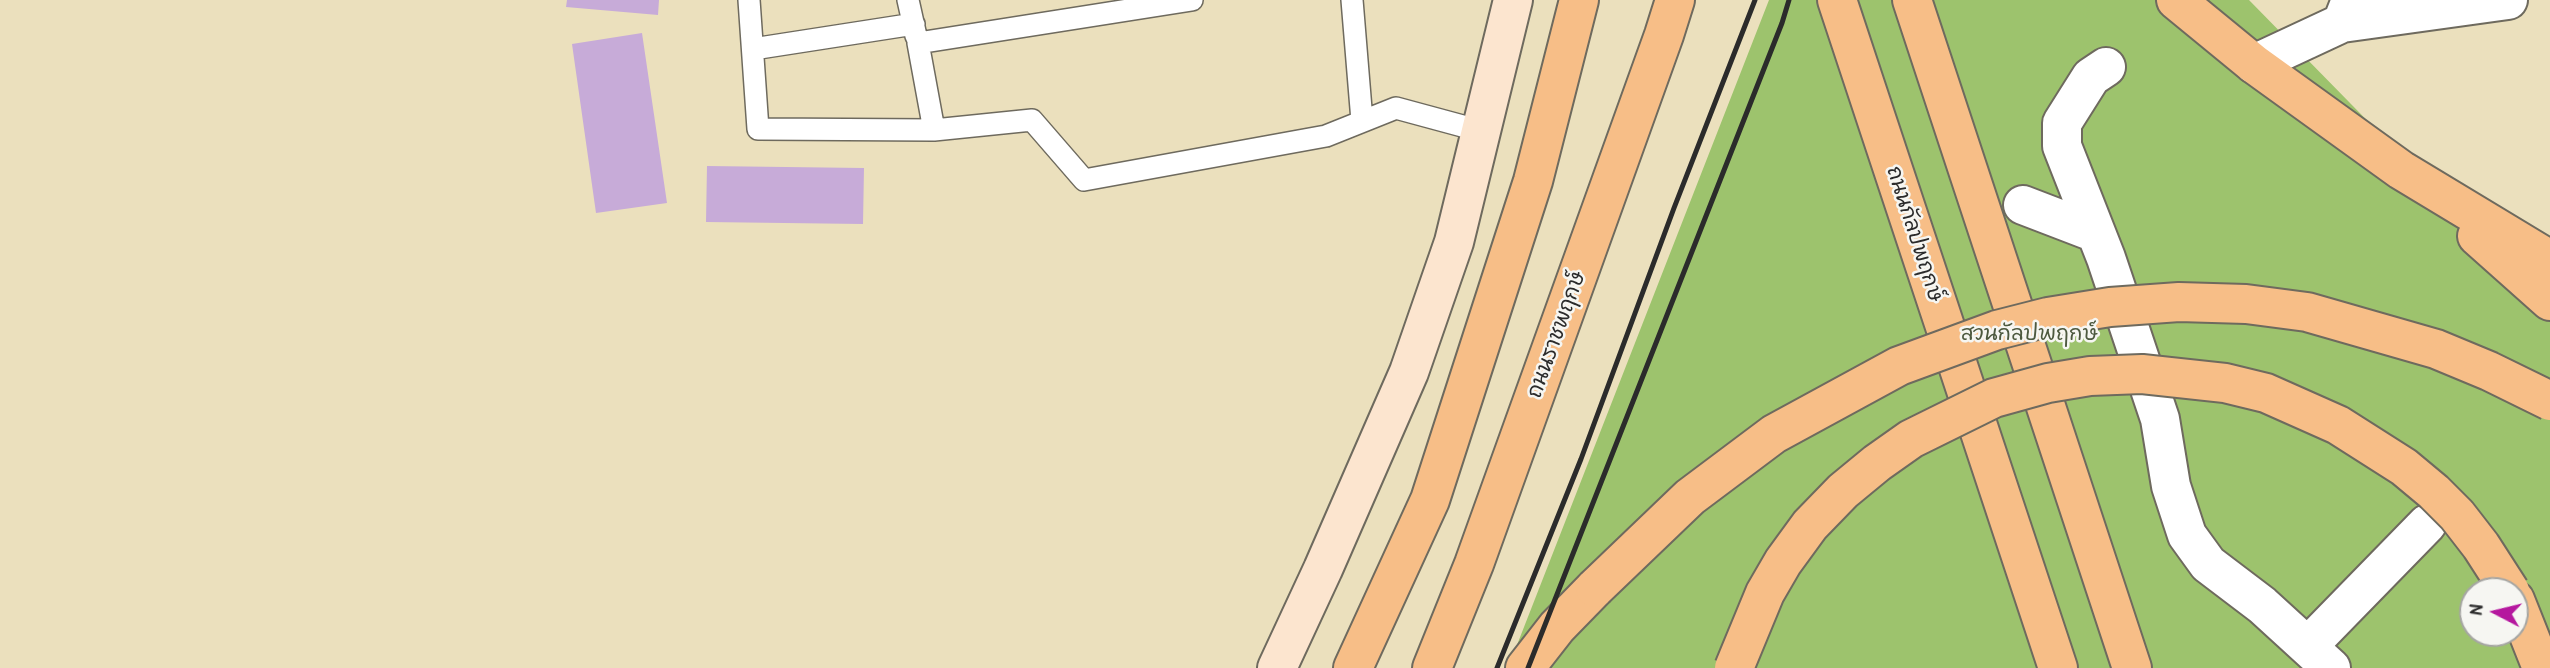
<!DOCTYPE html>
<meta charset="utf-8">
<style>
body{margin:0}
#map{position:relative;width:2550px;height:668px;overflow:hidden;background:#ebe0bd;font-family:"Patrick Hand",sans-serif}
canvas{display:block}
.north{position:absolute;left:2459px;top:577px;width:70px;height:70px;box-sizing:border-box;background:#f6f6f2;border:2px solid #a5a5a2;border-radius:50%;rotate:277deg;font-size:19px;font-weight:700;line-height:28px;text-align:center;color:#2b2b2b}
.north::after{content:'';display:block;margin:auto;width:24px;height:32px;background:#b5179e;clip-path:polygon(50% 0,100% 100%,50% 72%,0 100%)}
</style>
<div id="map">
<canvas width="2550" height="668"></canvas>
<div class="north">N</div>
</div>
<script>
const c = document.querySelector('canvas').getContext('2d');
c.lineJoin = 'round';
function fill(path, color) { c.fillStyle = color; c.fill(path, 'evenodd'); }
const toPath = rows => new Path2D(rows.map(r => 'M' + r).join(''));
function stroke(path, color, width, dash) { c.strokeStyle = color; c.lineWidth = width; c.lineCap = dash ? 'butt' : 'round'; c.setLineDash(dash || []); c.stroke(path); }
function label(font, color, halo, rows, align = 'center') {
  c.font = font + ' "Patrick Hand","Playpen Sans Thai",sans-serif'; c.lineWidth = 5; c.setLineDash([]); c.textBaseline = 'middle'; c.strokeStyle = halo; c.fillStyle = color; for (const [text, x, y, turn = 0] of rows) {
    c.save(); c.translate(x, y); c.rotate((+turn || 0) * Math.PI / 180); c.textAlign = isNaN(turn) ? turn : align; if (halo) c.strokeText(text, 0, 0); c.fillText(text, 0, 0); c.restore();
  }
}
fill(toPath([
 [1769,0,2249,0,2550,307,2550,668,1508,668],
 [2473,591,2515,591,2515,633,2473,633]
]), '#9dc36d');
fill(toPath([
 [567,0,659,0,658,15,566,7],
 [642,33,667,203,596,213,572,44],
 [707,166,864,168,863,224,706,222]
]), '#c7abd8');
const lane = toPath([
 [749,0,758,129,934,130],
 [908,0,916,36],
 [1192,0,918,43,934,130,1032,120,1084,180,1326,136,1396,108,1481,131],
 [1352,0,1362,121],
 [753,49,914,24]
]);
const street = toPath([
 [2342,23,2508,0],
 [2254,64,2342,23,2351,0],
 [2106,67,2091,77,2062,123,2062,146,2106,258,2160,419,2171,486,2187,535,2208,564,2262,605,2331,668],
 [2023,205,2096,233],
 [2308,646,2427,524]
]);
const secondary = toPath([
 [1277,668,1323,569,1409,372,1454,242,1513,0]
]);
const primary = toPath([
 [1837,0,2058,668],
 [1912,0,2132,668],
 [2176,0,2254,64,2401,170,2550,260],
 [2477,236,2550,301],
 [2515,600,2542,668],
 [1353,668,1430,500,1533,181,1579,0],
 [1432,668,1474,564,1664,35,1675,0],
 [1525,668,1557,627,1595,588]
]);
stroke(lane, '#6e6a5e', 24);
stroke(street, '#6e6a5e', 42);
stroke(secondary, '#6e6a5e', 42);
stroke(primary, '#6e6a5e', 42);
stroke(lane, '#fff', 21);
stroke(street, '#fff', 38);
stroke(secondary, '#fce5cf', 38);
stroke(primary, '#f7be87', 38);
stroke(toPath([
 [1497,668,1581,459,1674,208,1755,0],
 [1528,668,1782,23,1789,0]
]), '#2b2b2b', 5);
const primaryBridge = toPath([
 [1595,588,1690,497,1774,434,1899,366,1997,330,2048,317,2110,307,2179,302,2246,304,2307,312,2436,349,2489,371,2550,401],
 [1734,668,1765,593,1783,562,1810,525,1843,491,1877,463,1911,439,1994,398,2048,383,2090,376,2142,374,2225,383,2266,393,2338,425,2404,467,2434,492,2457,515,2481,546,2510,591]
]);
stroke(primaryBridge, '#6e6a5e', 42, []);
stroke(primaryBridge, '#f7be87', 38);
label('21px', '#2b2b2b', '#f6f6f2', [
 ["ถนนกัลปพฤกษ์",1914,234,72],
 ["ถนนราชพฤกษ์",1557,335,-70]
]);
label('21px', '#4d593f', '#f6f6f2', [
 ["สวนกัลปพฤกษ์",2029,334]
]);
</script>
